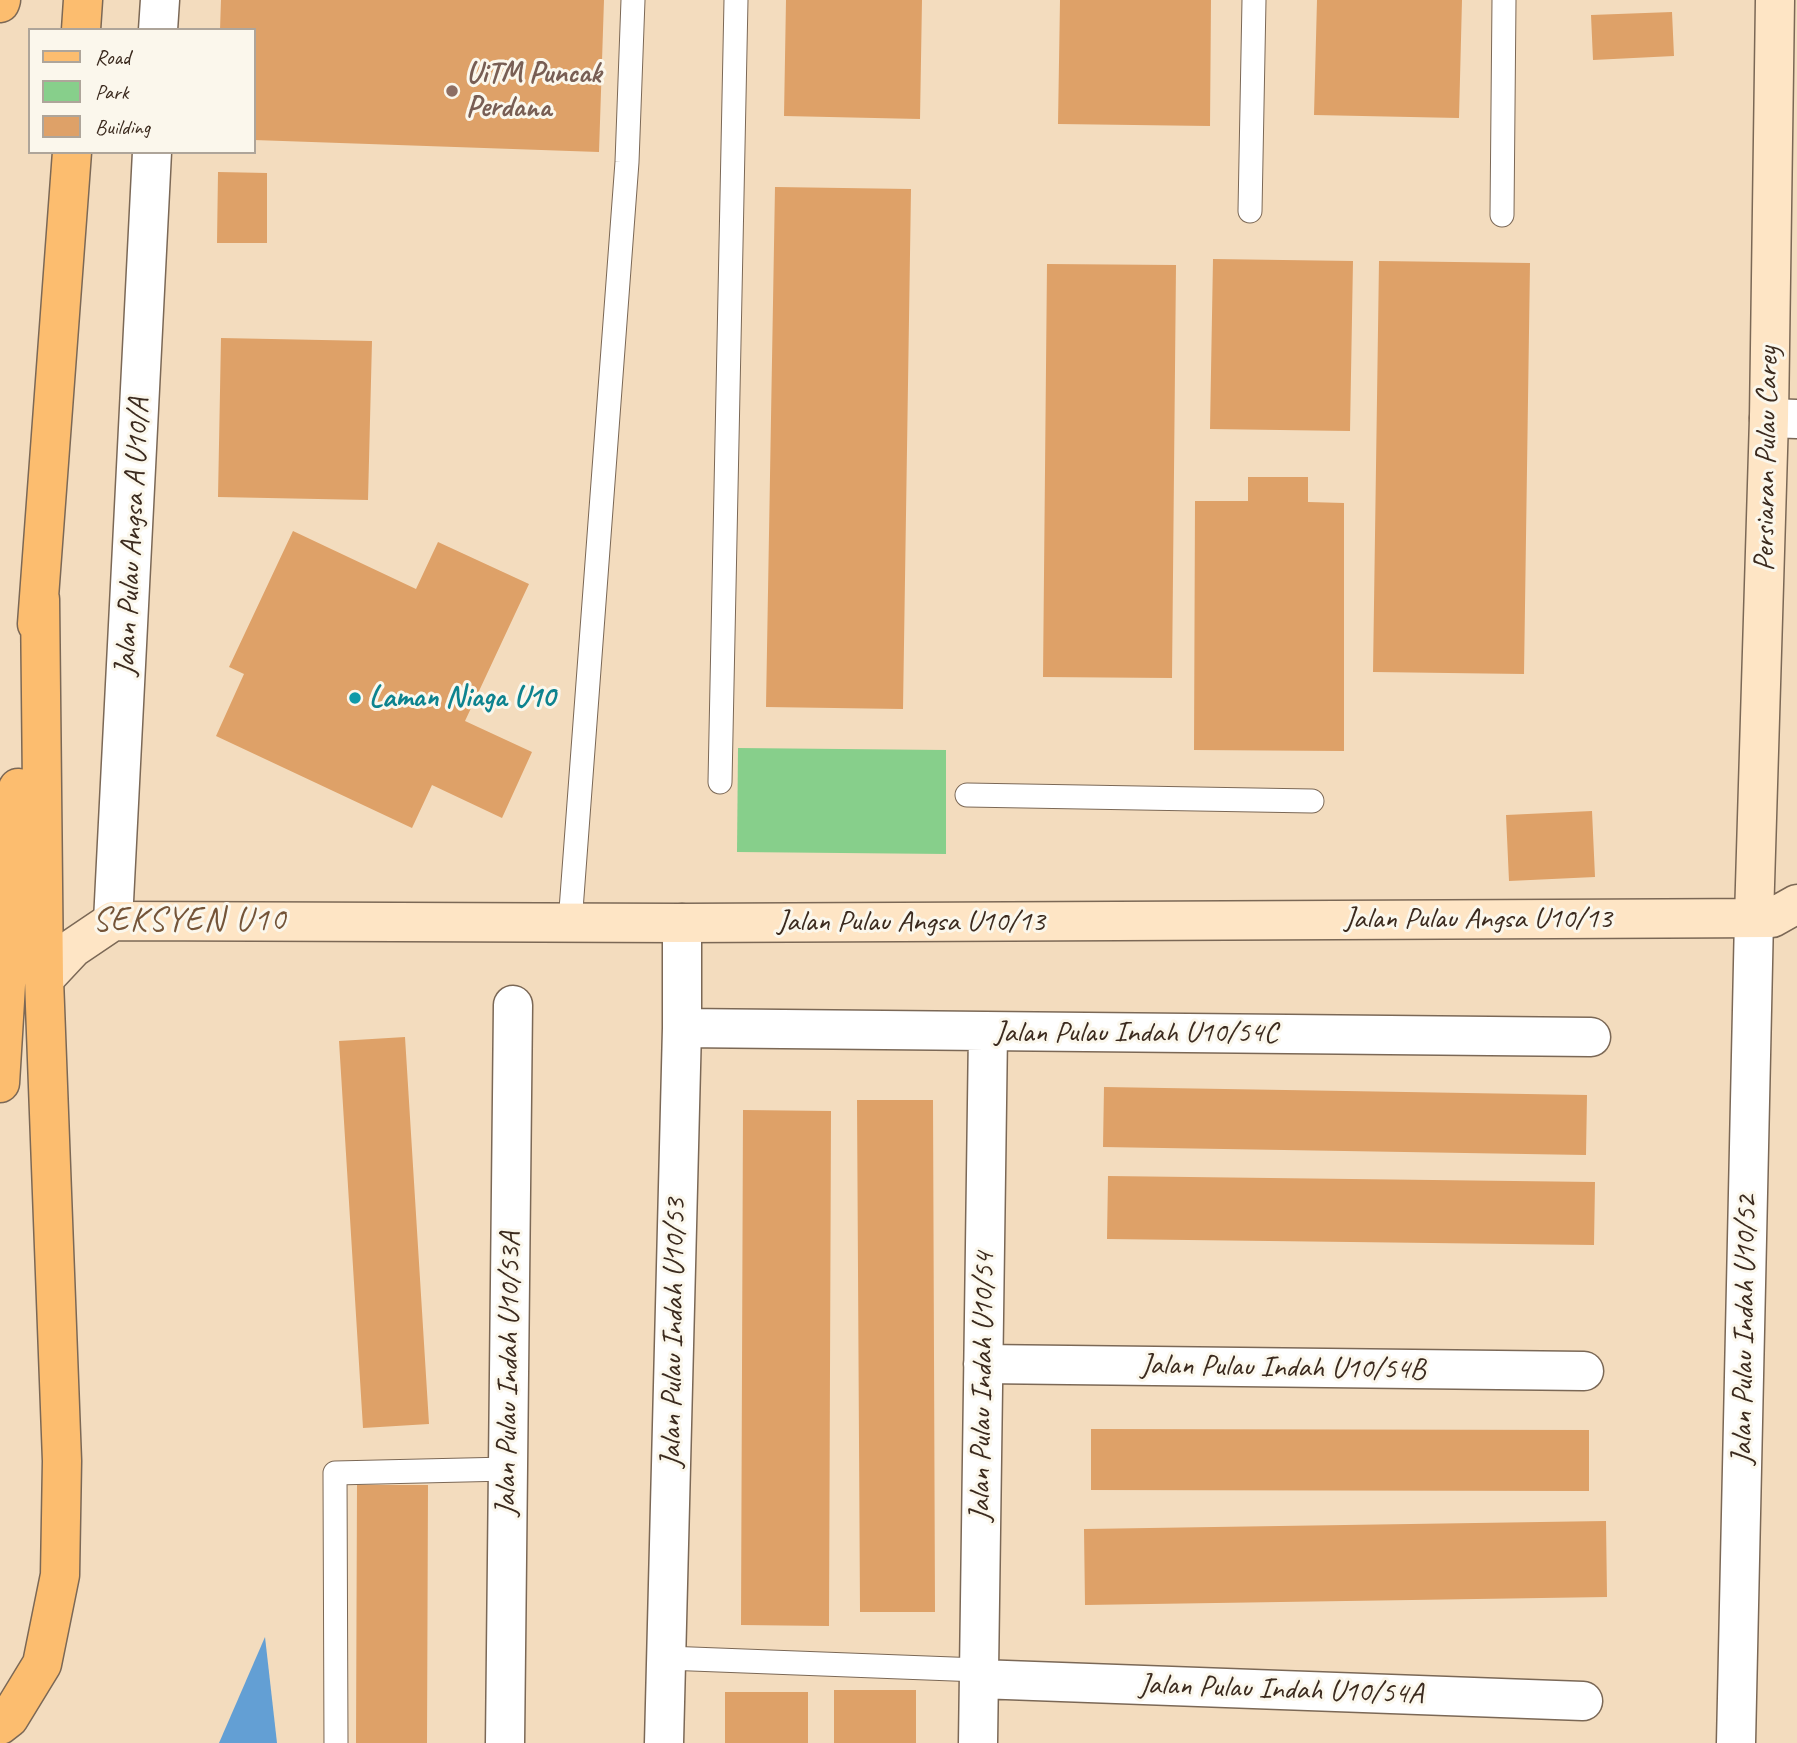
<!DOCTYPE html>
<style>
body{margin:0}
#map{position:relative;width:1797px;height:1743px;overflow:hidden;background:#f3dcbe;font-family:Caveat,sans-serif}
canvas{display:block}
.legend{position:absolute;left:28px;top:28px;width:228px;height:126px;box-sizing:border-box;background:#fbf7ec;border:2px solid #aea59a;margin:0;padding:9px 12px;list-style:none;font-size:21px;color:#3b2a1e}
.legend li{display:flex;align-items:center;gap:14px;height:35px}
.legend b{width:35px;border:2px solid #aea59a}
</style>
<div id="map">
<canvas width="1797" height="1743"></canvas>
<ul class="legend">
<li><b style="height:9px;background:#fcbd6f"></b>Road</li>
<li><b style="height:19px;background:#87cf8b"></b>Park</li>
<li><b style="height:19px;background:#dea168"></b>Building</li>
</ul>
</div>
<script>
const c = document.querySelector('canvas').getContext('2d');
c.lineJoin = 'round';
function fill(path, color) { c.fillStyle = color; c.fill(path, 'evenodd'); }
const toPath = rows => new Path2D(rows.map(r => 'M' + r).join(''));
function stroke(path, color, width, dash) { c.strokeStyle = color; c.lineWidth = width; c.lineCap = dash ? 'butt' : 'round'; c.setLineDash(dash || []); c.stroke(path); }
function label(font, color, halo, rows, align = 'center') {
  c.font = font + ' Caveat,sans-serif'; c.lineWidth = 6; c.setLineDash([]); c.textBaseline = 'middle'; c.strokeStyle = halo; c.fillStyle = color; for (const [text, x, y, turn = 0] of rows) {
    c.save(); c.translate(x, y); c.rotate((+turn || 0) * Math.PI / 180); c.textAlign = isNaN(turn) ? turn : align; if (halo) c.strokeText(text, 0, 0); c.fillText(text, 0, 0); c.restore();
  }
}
fill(toPath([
 [738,748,946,750,946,854,737,852]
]), '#87cf8b');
fill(toPath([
 [265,1637,277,1743,219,1743]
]), '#639fd4');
fill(toPath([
 [221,0,604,0,599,152,254,140,254,30,220,30],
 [786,0,922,0,920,119,784,116],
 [1060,0,1211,0,1210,126,1058,124],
 [1317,0,1462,0,1459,118,1314,115],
 [1672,12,1674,56,1593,60,1591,15],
 [218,172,267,173,267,243,217,243],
 [775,187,911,189,903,709,766,707],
 [1213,259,1353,261,1350,431,1210,429],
 [1379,261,1530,263,1524,674,1373,672],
 [1047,264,1176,265,1172,678,1043,677],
 [221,338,372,341,368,500,218,497],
 [1248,477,1308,477,1308,502,1344,503,1344,751,1194,750,1195,501,1248,501],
 [293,531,416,589,438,542,529,584,465,721,532,752,502,818,432,785,412,828,216,736,244,674,229,667],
 [1592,811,1595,877,1509,881,1506,815],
 [405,1037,429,1424,363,1428,339,1041],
 [1104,1087,1587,1095,1586,1155,1103,1147],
 [857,1100,933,1100,935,1612,860,1612],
 [743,1110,831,1111,829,1626,741,1625],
 [1108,1176,1595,1182,1594,1245,1107,1239],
 [1091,1429,1589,1430,1589,1491,1091,1490],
 [357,1485,428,1485,427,1743,356,1743],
 [1606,1521,1607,1597,1085,1605,1084,1529],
 [834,1690,916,1690,916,1743,834,1743],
 [725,1692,808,1692,808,1743,725,1743]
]), '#dea168');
const lane = toPath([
 [1250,211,1254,0],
 [1502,215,1504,0],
 [720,782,736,0],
 [967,795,1312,801],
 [570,923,627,162,633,0],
 [666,1658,979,1670],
 [336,1743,335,1473,508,1469]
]);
const street = toPath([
 [158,30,160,0],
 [1769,418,1797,419],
 [113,921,152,152],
 [682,1028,1591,1037],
 [983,1364,1584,1371],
 [979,1679,1583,1701],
 [505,1743,513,1005],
 [664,1743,682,1028,682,923],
 [978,1743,988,1032],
 [1736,1743,1754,918]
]);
const secondary = toPath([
 [1754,918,1769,418,1775,0],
 [44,979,73,948,113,921,682,923,1772,918,1797,904]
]);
const primary = toPath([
 [81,30,83,0],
 [37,624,72,152],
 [0,1083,18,788],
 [0,1725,9,1718,42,1664,60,1575,62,1461,44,979,40,599]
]);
const highway = toPath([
 [0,3,1,0]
]);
stroke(lane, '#7b6856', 25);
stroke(street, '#7b6856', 41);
stroke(secondary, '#7b6856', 41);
stroke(primary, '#7b6856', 41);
stroke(highway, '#7b6856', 41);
stroke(lane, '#fff', 23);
stroke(street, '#fff', 38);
stroke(secondary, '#fee5c5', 38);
stroke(primary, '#fcbd6f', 38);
stroke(highway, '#fcbd6f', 38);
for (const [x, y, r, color] of [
 [452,91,7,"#8d6e63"],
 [355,698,7,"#0f9aa8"]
]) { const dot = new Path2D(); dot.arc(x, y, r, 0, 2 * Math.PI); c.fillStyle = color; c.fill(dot); stroke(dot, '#fbf7ec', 2.5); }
label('bold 30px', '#785e54', '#fbf7ec', [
 ["UiTM Puncak",466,74],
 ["Perdana",466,108]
], 'left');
label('30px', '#3b2a1e', '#fbf7ec', [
 ["Persiaran Pulau Carey",1767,459,-89],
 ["Jalan Pulau Angsa A U10/A",133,537,-87],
 ["Jalan Pulau Angsa U10/13",1478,919],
 ["Jalan Pulau Angsa U10/13",911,922],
 ["Jalan Pulau Indah U10/54C",1136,1033],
 ["Jalan Pulau Indah U10/52",1745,1330,-89],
 ["Jalan Pulau Indah U10/53",674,1333,-89],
 ["Jalan Pulau Indah U10/54B",1283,1368,1],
 ["Jalan Pulau Indah U10/53A",509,1374,-89],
 ["Jalan Pulau Indah U10/54",983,1387,-89],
 ["Jalan Pulau Indah U10/54A",1281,1690,2]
]);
label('bold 30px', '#0d838f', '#fbf7ec', [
 ["Laman Niaga U10",369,698]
], 'left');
c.letterSpacing = '2px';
label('33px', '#745438', '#fbf7ec', [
 ["SEKSYEN U10",190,921]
]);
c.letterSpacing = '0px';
</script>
